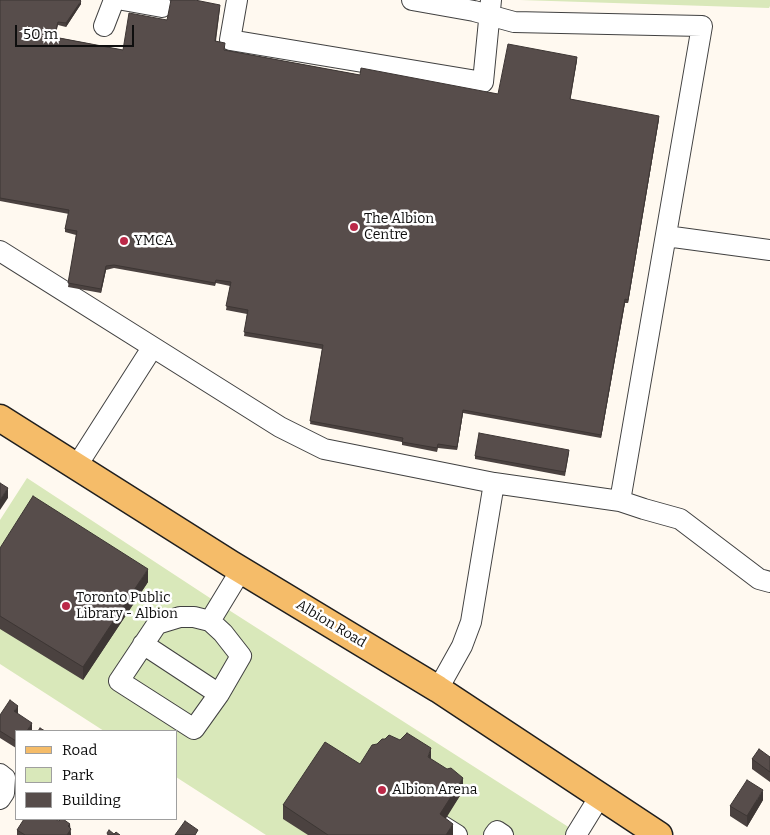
<!DOCTYPE html>
<style>
body{margin:0}
#map{position:relative;width:770px;height:835px;overflow:hidden;background:#fff9f0;font-family:Bitter,serif}
canvas{display:block}
.legend{position:absolute;left:15px;top:730px;width:162px;height:90px;box-sizing:border-box;background:#fff;border:1px solid #9f9f9f;margin:0;padding:6px 9px;list-style:none;font-size:15px;color:#0e0e0e}
.legend li{display:flex;align-items:center;gap:10px;height:25px}
.legend b{width:25px;border:1px solid #9f9f9f}
.scale{position:absolute;left:15px;top:25px;width:119px;height:22px;box-sizing:border-box;border:2px solid #0e0e0e;border-top:0;padding-left:6px;font-size:15px;line-height:18px;white-space:nowrap;color:#0e0e0e;-webkit-text-stroke:4px #fff;paint-order:stroke}
</style>
<div id="map">
<canvas width="770" height="835"></canvas>
<ul class="legend">
<li><b style="height:6px;background:#f5bc69"></b>Road</li>
<li><b style="height:14px;background:#d9e8ba"></b>Park</li>
<li><b style="height:14px;background:#574d4b"></b>Building</li>
</ul>
<div class="scale">50 m</div>
</div>
<script>
const c = document.querySelector('canvas').getContext('2d');
c.lineJoin = 'round';
function fill(path, color) { c.fillStyle = color; c.fill(path, 'evenodd'); }
const toPath = rows => new Path2D(rows.map(r => 'M' + r).join(''));
function stroke(path, color, width, dash) { c.strokeStyle = color; c.lineWidth = width; c.lineCap = dash ? 'butt' : 'round'; c.setLineDash(dash || []); c.stroke(path); }
function label(font, color, halo, rows, align = 'center') {
  c.font = font + ' Bitter,serif'; c.lineWidth = 5; c.setLineDash([]); c.textBaseline = 'middle'; c.strokeStyle = halo; c.fillStyle = color; for (const [text, x, y, turn = 0] of rows) {
    c.save(); c.translate(x, y); c.rotate((+turn || 0) * Math.PI / 180); c.textAlign = isNaN(turn) ? turn : align; if (halo) c.strokeText(text, 0, 0); c.fillText(text, 0, 0); c.restore();
  }
}
fill(toPath([
 [520,0,770,0,770,6,769,8],
 [27,478,210,598,581,835,266,835,176,777,176,731,104,731,0,664,0,520]
]), '#d9e8ba');
const minor = toPath([
 [123,0,162,7],
 [237,0,230,40,483,82,491,0],
 [412,0,474,11,514,22,702,26,620,501],
 [104,26,114,0],
 [666,236,770,250],
 [0,251,280,427,324,449,494,483,620,501,644,509,680,519,759,579,770,582],
 [76,467,152,348],
 [180,617,194,617,210,621,223,633,241,656,219,694,194,729,119,681,157,624,180,617],
 [210,621,241,570],
 [143,644,219,694],
 [438,689,462,646,471,622,494,483],
 [0,774,5,778,4,793,0,799],
 [441,825,457,835],
 [494,835,497,831,503,835],
 [576,835,600,796]
]);
const major = toPath([
 [0,418,231,564,438,689,659,835]
]);
stroke(minor, '#414141', 22);
stroke(major, '#1f1f1f', 29);
stroke(minor, '#fff', 20);
stroke(major, '#f5bc69', 26);
fill(toPath([
 [0,0,81,4,66,27,58,25,55,37,123,50,167,20,220,8,216,41,225,47,224,50,360,75,498,94,577,60,570,99,659,119,628,303,625,303,601,438,463,413,457,450,438,448,437,452,402,445,402,442,310,424,322,349,244,336,247,314,226,310,230,286,216,283,215,286,114,268,106,270,101,293,68,287,76,235,65,232,65,229,69,214,0,201],
 [569,453,565,476,475,459,475,456],
 [0,548,148,582,83,680,0,629],
 [18,713,18,714,32,730,16,731,16,748,0,738,0,715],
 [385,739,431,759,463,791,445,818,453,835,308,835,283,819,283,805,360,764,377,744],
 [770,757,770,782,752,769,752,759],
 [763,800,747,827,730,816,730,806],
 [70,828,71,835,17,835,17,830]
]), '#4b4240');
fill(toPath([
 [81,1,81,4,66,27,66,23],
 [577,57,577,60,570,102,570,99],
 [659,116,659,119,628,303,628,300],
 [106,266,106,270,101,293,101,289],
 [625,299,625,303,601,438,601,435],
 [463,410,463,413,457,450,457,447],
 [8,488,8,498,0,510,0,500],
 [148,569,148,582,83,680,83,667],
 [18,706,18,713,14,718,14,711],
 [32,723,32,730,31,731,27,731],
 [431,748,431,762,428,757],
 [463,778,463,791,440,828,440,814],
 [763,790,763,800,747,827,747,816],
 [70,824,71,835,67,835,68,826],
 [453,824,453,835,446,835]
]), '#3d3634');
const building = toPath([
 [0,0,80,0,81,1,66,23,58,22,54,37,123,50,129,13,167,20,171,0,195,0,220,5,215,41,225,43,224,50,360,75,361,68,498,94,508,44,577,57,570,99,659,116,628,300,625,299,601,435,463,410,457,447,438,444,437,448,402,442,403,438,310,421,323,345,244,332,248,310,226,306,231,282,216,280,215,283,114,265,106,266,101,289,68,283,77,231,65,229,69,210,0,198,0,0],
 [479,433,569,450,565,472,475,456,479,433],
 [0,483,8,488,0,500,0,483],
 [33,496,148,569,83,667,0,616,0,548,33,496],
 [10,700,18,706,14,711,32,723,27,731,16,731,16,741,0,731,0,715,10,700],
 [40,728,45,731,38,731,40,728],
 [407,733,431,748,428,757,447,769,451,768,463,778,440,814,453,824,446,835,328,835,283,805,325,742,360,764,372,745,377,744,382,739,385,739,389,735,400,740,407,733],
 [759,749,770,757,770,772,752,759,759,749],
 [747,780,763,790,747,816,730,806,747,780],
 [24,819,55,819,59,821,61,819,63,819,70,824,68,826,71,829,67,835,25,835,17,830,24,819],
 [185,821,198,830,195,835,175,835,185,821],
 [109,830,114,834,116,832,120,835,108,835,107,833,109,830]
]);
fill(building, '#574d4b');
stroke(building, '#3d3634', 1);
for (const [x, y, r, color] of [
 [354,227,5,"#bb2948"],
 [124,241,5,"#bb2948"],
 [66,606,5,"#bb2948"],
 [382,790,5,"#bb2948"]
]) { const dot = new Path2D(); dot.arc(x, y, r, 0, 2 * Math.PI); c.fillStyle = color; c.fill(dot); stroke(dot, '#fff', 2); }
label('14px', '#0e0e0e', '#fff', [
 ["The Albion",364,219],
 ["Centre",364,235],
 ["YMCA",134,241],
 ["Toronto Public",76,598],
 ["Library - Albion",76,614],
 ["Albion Arena",392,790]
], 'left');
label('14px', '#0e0e0e', '#fff', [
 ["Albion Road",331,624,31]
]);
</script>
